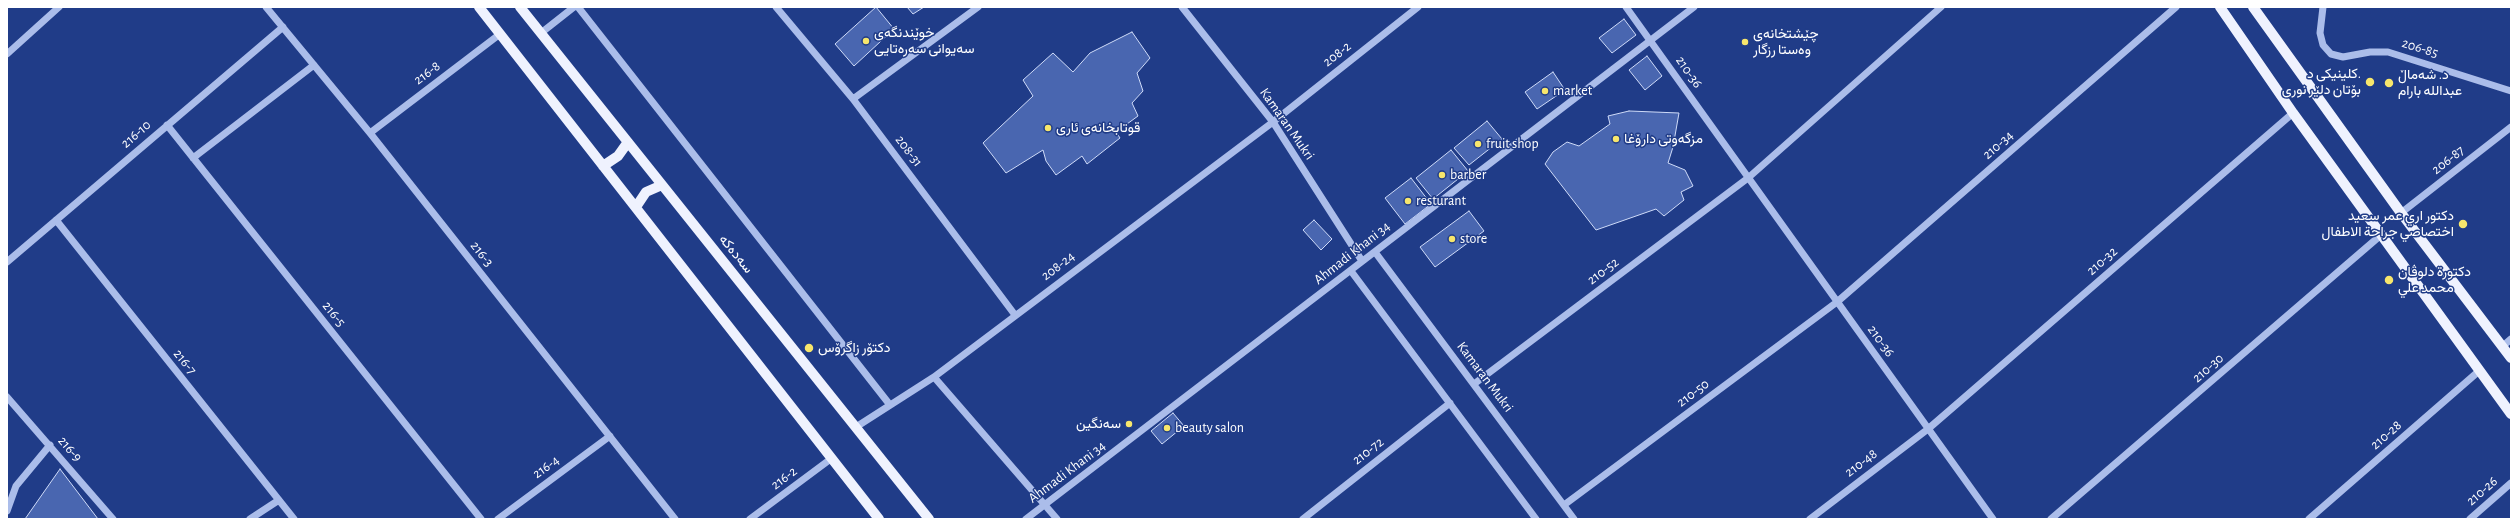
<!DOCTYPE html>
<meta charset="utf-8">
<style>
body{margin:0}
#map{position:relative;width:2518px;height:526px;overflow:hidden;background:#203c88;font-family:"Alegreya Sans",sans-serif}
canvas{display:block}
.frame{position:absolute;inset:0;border:8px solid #fff;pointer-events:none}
</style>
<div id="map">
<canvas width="2518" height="526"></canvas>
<div class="frame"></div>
</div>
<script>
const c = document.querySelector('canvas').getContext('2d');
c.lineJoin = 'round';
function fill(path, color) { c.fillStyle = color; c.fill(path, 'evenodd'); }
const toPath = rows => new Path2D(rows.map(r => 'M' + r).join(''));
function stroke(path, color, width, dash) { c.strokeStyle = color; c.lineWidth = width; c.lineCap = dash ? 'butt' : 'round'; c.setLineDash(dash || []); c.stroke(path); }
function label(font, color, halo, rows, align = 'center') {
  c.font = font + ' "Alegreya Sans",Vazirmatn,sans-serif'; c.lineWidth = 3; c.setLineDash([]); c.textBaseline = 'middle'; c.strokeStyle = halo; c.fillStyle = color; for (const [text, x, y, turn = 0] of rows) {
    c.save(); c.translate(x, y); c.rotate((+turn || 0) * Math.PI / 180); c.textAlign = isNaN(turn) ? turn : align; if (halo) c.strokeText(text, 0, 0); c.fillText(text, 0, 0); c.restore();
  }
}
const building = toPath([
 [876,7,894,29,854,66,835,44,876,7],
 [907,7,924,7,913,14,907,7],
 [1624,19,1636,35,1612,53,1599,38,1624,19],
 [1132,32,1150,58,1137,73,1143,91,1132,103,1138,116,1116,132,1120,138,1087,164,1082,156,1056,175,1046,161,1043,150,1006,173,983,143,1033,96,1023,80,1053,53,1073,72,1090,53,1132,32],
 [1647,56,1662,76,1645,90,1629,70,1647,56],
 [1553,72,1565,90,1537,109,1525,92,1553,72],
 [1629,111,1679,113,1673,147,1668,163,1685,170,1693,186,1681,192,1684,200,1664,216,1656,209,1596,230,1545,164,1553,152,1567,142,1579,146,1610,124,1608,116,1629,111],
 [1487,121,1502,139,1469,165,1454,148,1487,121],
 [1451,150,1468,171,1433,199,1416,178,1451,150],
 [1411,178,1431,204,1405,224,1385,198,1411,178],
 [1469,211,1484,231,1435,267,1420,247,1469,211],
 [1314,220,1332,239,1321,250,1303,230,1314,220],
 [1173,413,1184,426,1162,444,1151,431,1173,413],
 [60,469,98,519,25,519,60,469]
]);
fill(building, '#4966b0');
stroke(building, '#cfdbf8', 1);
stroke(toPath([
 [266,7,370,133,675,519],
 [578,7,890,405],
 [776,7,853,99,1015,315],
 [1182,7,1273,122,1362,261],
 [1626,7,1993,519],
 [2323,7,2320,33,2323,45,2331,54,2343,57,2370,52,2388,52,2511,91],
 [541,33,574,7],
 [7,54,59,7],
 [853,99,978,7],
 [167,125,481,519],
 [370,133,500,34],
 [193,158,314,65],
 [2401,213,2511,127],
 [56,220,294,519],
 [1375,252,1574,519],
 [7,262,283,27],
 [1351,271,1536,519],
 [2503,346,2511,339],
 [934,377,1057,519],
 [1474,384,1748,178,1941,7],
 [7,397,113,519],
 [856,427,934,377,1273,122,1418,7],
 [1564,505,1837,302,2176,7],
 [7,511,16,486,50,445],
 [250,519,279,500],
 [498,519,610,436],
 [750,519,832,458],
 [1026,519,1694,7],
 [1303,519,1450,403],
 [1810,519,1928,429,2293,113],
 [2051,519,2381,235],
 [2309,519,2479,371],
 [2470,519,2511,483]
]), '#abbdea', 7);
stroke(toPath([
 [479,7,879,519],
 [520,7,929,519],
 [2220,7,2293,113,2511,414],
 [2253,7,2401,213,2511,358],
 [603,166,618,156,628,142],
 [636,207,646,192,662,185]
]), '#eff2fe', 10);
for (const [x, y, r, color] of [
 [866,41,4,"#f7e66c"],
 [1745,42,4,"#f7e66c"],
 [2370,82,5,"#f7e66c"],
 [2389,83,5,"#f7e66c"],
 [1545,91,4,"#f7e66c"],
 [1048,128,4,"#f7e66c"],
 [1616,139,4,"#f7e66c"],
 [1478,144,4,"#f7e66c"],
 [1442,175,4,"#f7e66c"],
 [1408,201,4,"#f7e66c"],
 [2463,224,5,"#f7e66c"],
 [1452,239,4,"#f7e66c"],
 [2389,280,5,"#f7e66c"],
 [809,348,5,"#f7e66c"],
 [1129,424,4,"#f7e66c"],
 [1167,428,4,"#f7e66c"]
]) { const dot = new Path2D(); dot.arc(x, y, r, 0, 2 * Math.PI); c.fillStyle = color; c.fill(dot); stroke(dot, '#203c88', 1.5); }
label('14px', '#fff', '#203c88', [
 ["خوێندنگەی",874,33],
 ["سەیوانی سەرەتایی",874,49],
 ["چێشتخانەی",1753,34],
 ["وەستا رزگار",1753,50],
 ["کلینیکی د.",2361,74,"right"],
 ["بۆتان دلێر نوری",2361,90,"right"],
 ["د. شەماڵ",2398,75],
 ["عبداللە بارام",2398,91],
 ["market",1553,91],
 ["قوتابخانەی ئاری",1056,128],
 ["مزگەوتی دارۆغا",1624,139],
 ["fruit shop",1486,144],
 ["barber",1450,175],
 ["resturant",1416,201],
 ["دكتور اري عمر سعيد",2454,216,"right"],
 ["اختصاصي جراحة الاطفال",2454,232,"right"],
 ["store",1460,239],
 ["دكتورة دلوڤان",2398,272],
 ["محمد علي",2398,288],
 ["دکتۆر زاگرۆس",818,348],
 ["سەنگین",1121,424,"right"],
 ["beauty salon",1175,428]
], 'left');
label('14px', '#fff', '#203c88', [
 ["206-85",2420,48,17],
 ["208-2",1337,54,-38],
 ["210-36",1689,72,55],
 ["216-8",427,73,-37],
 ["Kamaran Mukri",1287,124,55],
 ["216-10",136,134,-41],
 ["210-34",1998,145,-41],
 ["208-31",909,151,53],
 ["206-87",2448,160,-38],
 ["Ahmadi Khani 34",1352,253,-38],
 ["216-3",482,254,52],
 ["سەدەکە",736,254,51],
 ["210-32",2102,261,-41],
 ["208-24",1058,266,-37],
 ["210-52",1603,271,-37],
 ["216-5",334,314,51],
 ["210-36",1881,341,54],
 ["216-7",185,362,51],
 ["210-30",2208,368,-41],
 ["Kamaran Mukri",1485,377,53],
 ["210-50",1693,393,-37],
 ["210-28",2386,435,-41],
 ["216-9",70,449,49],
 ["210-72",1368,451,-38],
 ["210-48",1861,463,-37],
 ["216-4",546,467,-36],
 ["Ahmadi Khani 34",1067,472,-37],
 ["216-2",784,478,-37],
 ["210-26",2482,491,-41]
]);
</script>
